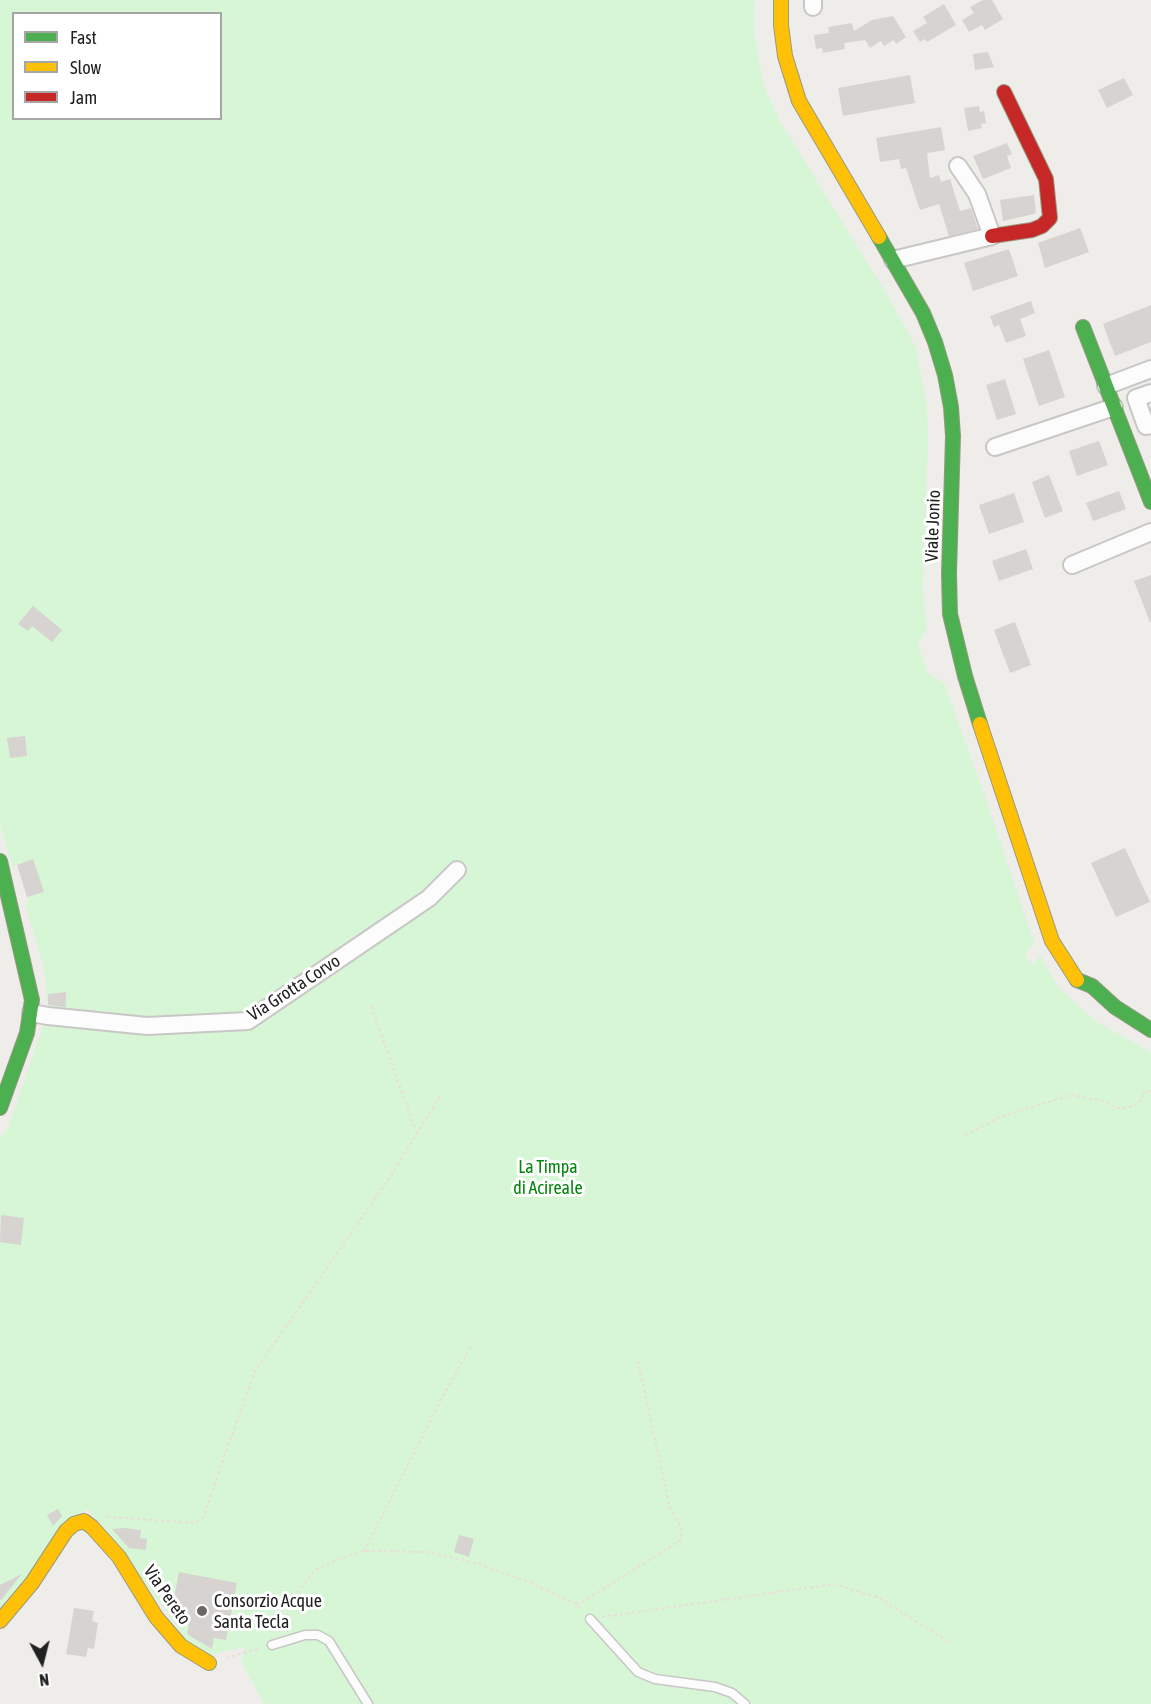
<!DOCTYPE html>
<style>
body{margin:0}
#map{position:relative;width:1151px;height:1704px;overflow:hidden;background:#efedea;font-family:"Asap Condensed",sans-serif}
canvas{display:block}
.legend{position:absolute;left:12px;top:12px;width:210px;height:108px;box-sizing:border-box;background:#fff;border:2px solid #a6a6a6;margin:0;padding:8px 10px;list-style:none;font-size:18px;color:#212121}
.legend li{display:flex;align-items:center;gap:12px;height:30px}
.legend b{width:30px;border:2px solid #a6a6a6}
.north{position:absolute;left:12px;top:1632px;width:60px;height:60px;-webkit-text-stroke:4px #fff;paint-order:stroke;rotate:173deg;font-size:16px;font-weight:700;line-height:24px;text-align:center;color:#212121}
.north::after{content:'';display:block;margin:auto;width:21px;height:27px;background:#212121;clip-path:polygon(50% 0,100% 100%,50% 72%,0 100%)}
</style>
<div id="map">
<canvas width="1151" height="1704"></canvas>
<ul class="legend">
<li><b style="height:8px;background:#4caf50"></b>Fast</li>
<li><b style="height:8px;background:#ffc107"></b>Slow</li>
<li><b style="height:8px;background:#c62828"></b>Jam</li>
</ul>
<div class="north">N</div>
</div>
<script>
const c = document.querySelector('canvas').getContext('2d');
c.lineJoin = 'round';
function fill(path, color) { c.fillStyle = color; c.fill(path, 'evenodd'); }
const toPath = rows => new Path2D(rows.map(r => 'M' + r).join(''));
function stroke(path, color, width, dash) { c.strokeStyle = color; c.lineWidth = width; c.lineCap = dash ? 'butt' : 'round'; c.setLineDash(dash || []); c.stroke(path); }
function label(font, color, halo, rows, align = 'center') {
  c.font = font + ' "Asap Condensed",sans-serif'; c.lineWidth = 6; c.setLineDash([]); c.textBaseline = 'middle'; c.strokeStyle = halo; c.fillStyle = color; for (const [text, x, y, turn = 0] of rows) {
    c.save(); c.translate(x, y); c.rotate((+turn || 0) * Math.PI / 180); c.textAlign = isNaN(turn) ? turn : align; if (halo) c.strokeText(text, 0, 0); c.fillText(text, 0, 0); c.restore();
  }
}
fill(toPath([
 [0,0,755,0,754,31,763,83,780,121,891,301,916,348,927,405,928,443,923,588,927,628,918,645,928,673,944,683,978,776,1034,942,1025,956,1034,965,1040,955,1058,987,1097,1022,1151,1052,1151,1704,264,1704,241,1661,245,1647,210,1655,186,1639,106,1529,87,1509,71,1518,17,1595,4,1599,6,1611,0,1613,0,1138,8,1128,48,1011,44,968,25,904,29,901,17,865,12,866,0,825],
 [14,14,220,14,220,118,14,118]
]), '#d7f6d6');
fill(toPath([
 [983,0,992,0,1003,19,985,30,982,25,969,32,962,20,974,13,970,7],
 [944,4,956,25,927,42,925,39,920,42,913,31,927,23,923,17],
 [893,16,906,37,896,44,894,40,884,46,881,41,870,48,865,40,844,43,845,49,823,53,822,48,816,49,814,35,829,33,828,27,852,23,854,31,872,20],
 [988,52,994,67,975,70,973,54],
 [910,75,915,103,843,116,838,88],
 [1124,78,1133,95,1107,108,1098,90],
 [979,106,980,112,984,111,986,123,981,124,982,128,968,131,964,108],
 [941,127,945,150,927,153,930,178,939,175,941,182,950,179,960,211,971,208,978,229,949,236,939,204,920,210,906,168,901,169,899,159,880,162,876,138],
 [1007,143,1012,154,1007,156,1011,168,983,179,973,156],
 [1034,195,1036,213,1034,214,1003,221,1000,200],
 [1080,228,1089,252,1045,268,1038,243],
 [1009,249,1018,276,973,291,964,263],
 [1031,301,1035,313,1020,319,1026,336,1006,343,999,325,994,327,990,316],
 [1151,305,1151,342,1115,356,1103,324],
 [1049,350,1065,397,1039,406,1023,359],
 [1005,379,1016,414,997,420,986,385],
 [1099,441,1108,465,1077,476,1069,451],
 [1049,475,1063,511,1045,518,1032,482],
 [1119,491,1126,509,1093,521,1086,503],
 [1014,493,1024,522,989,534,979,505],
 [1026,549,1033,569,999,581,992,561],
 [1151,575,1151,622,1150,622,1134,581],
 [33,606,62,630,52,642,32,626,28,631,18,624],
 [1015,622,1031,665,1010,673,994,630],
 [25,736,27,756,10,758,7,738],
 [1125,848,1150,902,1116,917,1091,863],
 [33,859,44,892,27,897,17,865],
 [66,992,66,1007,48,1005,48,994],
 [1,1215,24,1218,21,1245,0,1242],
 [58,1509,62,1516,53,1526,47,1515],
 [124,1528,141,1530,140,1538,147,1539,146,1550,129,1548,112,1529],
 [459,1535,474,1539,469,1557,454,1552],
 [179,1572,237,1583,235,1594,247,1597,245,1608,233,1605,226,1640,214,1638,212,1649,190,1636,187,1633,189,1625,179,1623,171,1614],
 [22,1574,1,1600,0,1600,0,1585],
 [74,1608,94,1611,92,1621,98,1623,94,1649,88,1648,86,1657,66,1654]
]), '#d6d3d1');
const lane = toPath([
 [590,1619,638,1672,655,1679,715,1687,732,1693,745,1704],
 [272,1645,305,1635,318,1635,329,1641,368,1704]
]);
const street = toPath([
 [813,0,813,7],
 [893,260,992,236,977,194,958,166],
 [1106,386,1151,369],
 [1151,393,1136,398,1146,426,1151,425],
 [995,447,1114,407],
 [1072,565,1151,532],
 [31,1013,48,1016,147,1026,248,1021,429,898,457,870]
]);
const fast = toPath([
 [879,237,923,313,935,342,945,375,951,407,953,436,949,574,950,614,965,676,980,724],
 [1083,327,1151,502],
 [0,861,32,1000,27,1033,0,1108],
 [1077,980,1092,986,1115,1007,1151,1030]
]);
const slow = toPath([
 [781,0,781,25,785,56,799,101,879,237],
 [980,724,1052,941,1077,980],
 [0,1621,32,1583,66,1531,74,1524,84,1521,92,1527,119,1557,156,1617,181,1646,209,1663]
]);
const jam = toPath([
 [992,236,1032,230,1042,226,1050,218,1046,179,1004,92]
]);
stroke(lane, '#c8c7c6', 11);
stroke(street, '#c8c7c6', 20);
stroke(fast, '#999a80', 16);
stroke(slow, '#999a80', 16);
stroke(jam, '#999a80', 16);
stroke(toPath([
 [371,1006,417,1134],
 [965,1135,1000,1117,1071,1095,1103,1101,1115,1108,1125,1108,1134,1106,1143,1099,1141,1093,1151,1091],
 [107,1517,195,1523,203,1518,254,1373,388,1180,441,1095],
 [364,1551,443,1396,473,1343],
 [576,1604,584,1601,681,1540,681,1527,670,1508,638,1362],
 [602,1617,835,1584,879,1598,951,1643],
 [279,1631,299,1591,315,1570,342,1558,364,1551,428,1552,479,1564,529,1582,576,1604,582,1611],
 [226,1658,261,1648]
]), '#ecdcda', 2, [3, 3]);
stroke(lane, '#fdfcfc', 8);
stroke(street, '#fdfcfc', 16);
stroke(fast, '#4caf50', 14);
stroke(slow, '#ffc107', 14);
stroke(jam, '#c62828', 14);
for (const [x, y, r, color] of [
 [202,1611,6,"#696867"]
]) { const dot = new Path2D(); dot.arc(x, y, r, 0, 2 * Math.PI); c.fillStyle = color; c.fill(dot); stroke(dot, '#fff', 2); }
label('18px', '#212121', '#fff', [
 ["Viale Jonio",933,526,-88],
 ["Via Grotta Corvo",294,988,-33],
 ["Via Pereto",167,1595,55]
]);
label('18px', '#04850b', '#fff', [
 ["La Timpa",548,1167],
 ["di Acireale",548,1188]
]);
label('18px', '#212121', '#fff', [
 ["Consorzio Acque",214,1601],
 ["Santa Tecla",214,1622]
], 'left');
</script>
